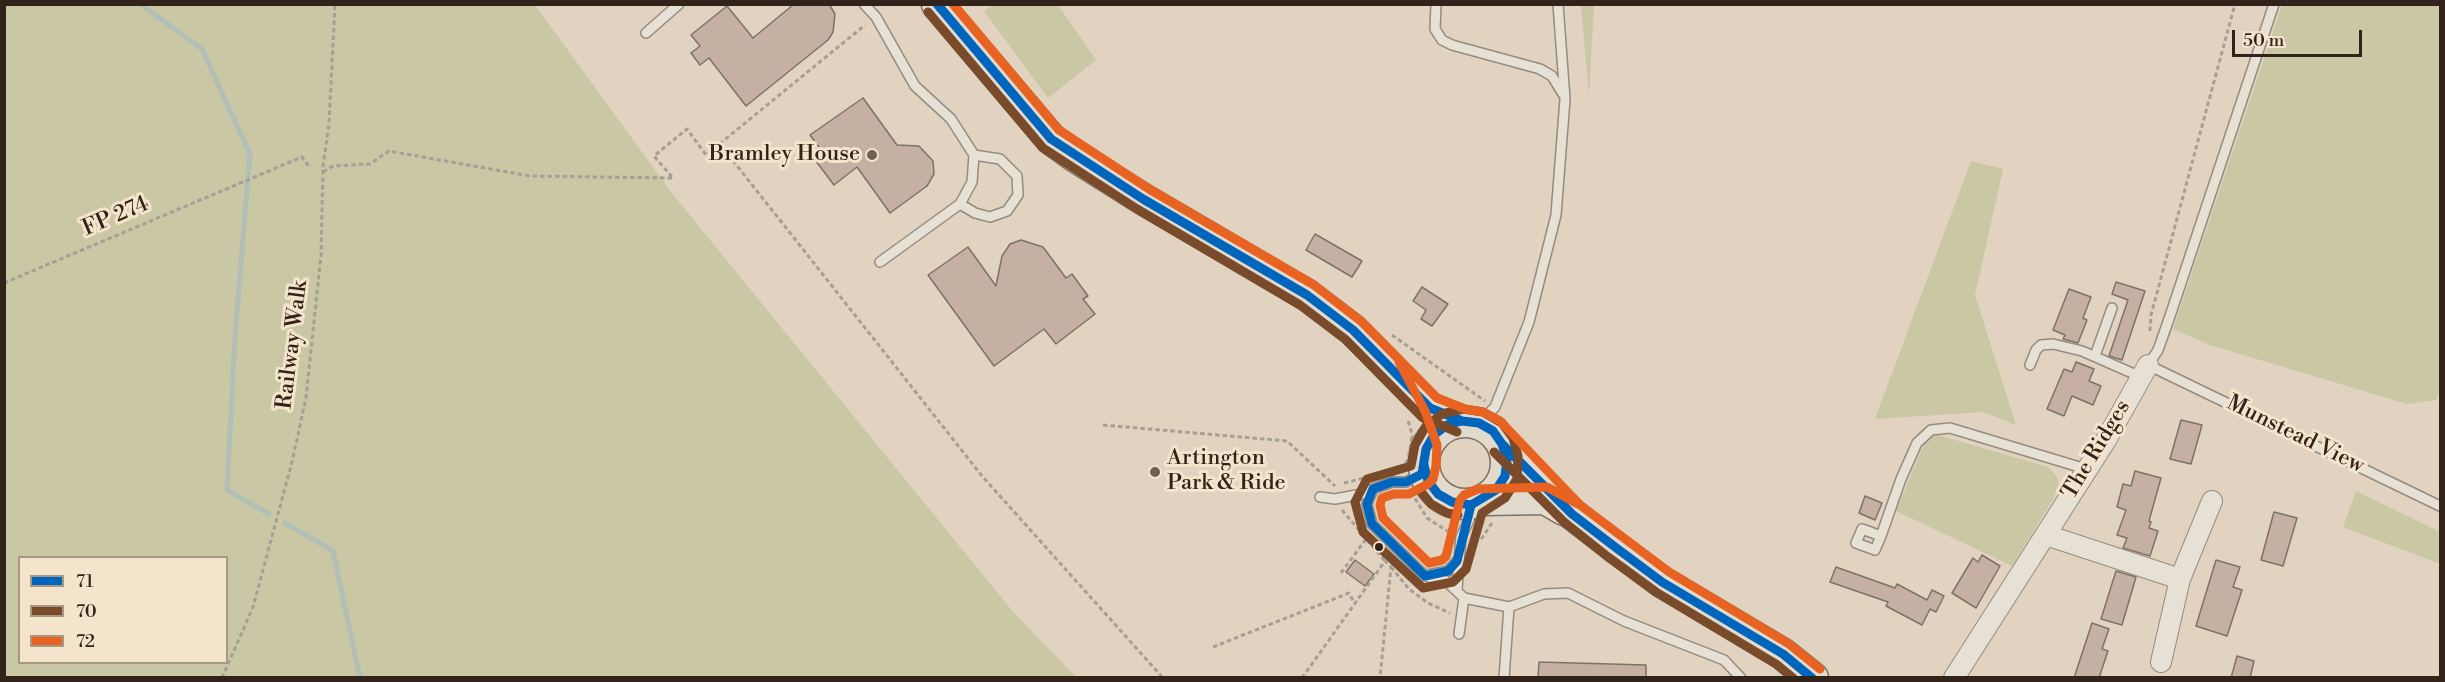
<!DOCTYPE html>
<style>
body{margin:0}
#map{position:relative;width:2445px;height:682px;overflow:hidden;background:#e1d3bf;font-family:"Libre Bodoni",serif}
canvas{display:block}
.frame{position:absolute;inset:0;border:6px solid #312319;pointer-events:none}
.legend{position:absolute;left:18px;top:556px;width:210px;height:108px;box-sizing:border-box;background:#f5e4cc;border:2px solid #a79784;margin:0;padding:8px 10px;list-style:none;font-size:18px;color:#312319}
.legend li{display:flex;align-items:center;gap:12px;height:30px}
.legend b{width:30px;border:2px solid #a79784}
.scale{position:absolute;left:2232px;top:30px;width:130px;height:27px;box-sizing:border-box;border:3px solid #312319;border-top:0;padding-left:8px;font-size:18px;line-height:21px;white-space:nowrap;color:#312319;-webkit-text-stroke:4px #f5e4cc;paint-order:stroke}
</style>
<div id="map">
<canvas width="2445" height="682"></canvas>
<div class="frame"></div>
<ul class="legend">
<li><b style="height:8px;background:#0065bd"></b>71</li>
<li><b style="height:8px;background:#7a4b2a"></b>70</li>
<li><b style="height:8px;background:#e86222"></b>72</li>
</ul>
<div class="scale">50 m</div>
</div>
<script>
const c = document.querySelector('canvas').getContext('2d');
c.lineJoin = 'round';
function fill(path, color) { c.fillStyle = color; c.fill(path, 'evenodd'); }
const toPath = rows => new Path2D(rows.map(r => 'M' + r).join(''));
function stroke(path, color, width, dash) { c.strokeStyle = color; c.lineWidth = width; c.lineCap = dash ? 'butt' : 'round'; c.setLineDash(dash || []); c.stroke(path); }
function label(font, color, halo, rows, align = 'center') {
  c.font = font + ' "Libre Bodoni",serif'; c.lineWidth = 6; c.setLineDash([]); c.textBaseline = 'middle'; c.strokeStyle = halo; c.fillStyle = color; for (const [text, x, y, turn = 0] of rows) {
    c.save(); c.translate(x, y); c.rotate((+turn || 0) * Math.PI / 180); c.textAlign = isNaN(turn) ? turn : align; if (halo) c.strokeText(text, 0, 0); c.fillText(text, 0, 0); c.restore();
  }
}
fill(toPath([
 [4,5,535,5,671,192,1014,613,1076,677,5,677],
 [20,558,226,558,226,662,20,662],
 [993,5,1058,5,1096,60,1048,98,984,11],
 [1581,5,1594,5,1589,95],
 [2282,5,2440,5,2440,387,2436,400,2407,404,2210,345,2173,329],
 [1971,161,2003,169,1975,295,2016,425,1983,412,1875,419],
 [1938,435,2048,467,2057,477,2059,484,2053,499,2012,566,1896,511,1924,444,1930,437],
 [2356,491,2440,532,2440,564,2343,527]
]), '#c9c7a4');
stroke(toPath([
 [140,4,202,49,250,154,235,336,227,490,269,514],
 [285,523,333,551,360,678]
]), '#b1bfb7', 5);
const building = toPath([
 [794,4,829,4,835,14,833,32,828,40,746,106,709,58,700,65,691,53,700,46,691,35,727,6,753,38,794,4],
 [863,98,897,145,919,146,933,161,934,174,927,186,890,213,857,167,834,185,812,156,821,150,810,135,863,98],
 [1315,234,1362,261,1352,277,1306,250,1315,234],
 [1021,240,1043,247,1066,278,1072,274,1088,296,1083,299,1095,314,1056,344,1044,329,994,366,928,275,968,247,996,286,1002,256,1010,244,1021,240],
 [2116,282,2145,291,2122,360,2109,356,2128,300,2112,294,2116,282],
 [1422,287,1448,304,1432,326,1421,319,1426,310,1413,301,1422,287],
 [2069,289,2091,297,2083,318,2087,320,2078,343,2063,339,2065,335,2053,330,2069,289],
 [2076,362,2094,369,2089,381,2101,386,2093,405,2072,396,2064,416,2047,409,2064,369,2072,372,2076,362],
 [2181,420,2202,425,2191,464,2170,459,2181,420],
 [2135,471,2161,478,2149,521,2151,522,2149,528,2158,531,2150,556,2123,548,2127,538,2117,535,2126,510,2117,507,2123,484,2131,486,2135,471],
 [1865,496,1882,503,1875,520,1859,513,1865,496],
 [2274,512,2297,518,2283,566,2261,560,2274,512],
 [1982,555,2000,566,1976,608,1952,593,1973,558,1978,562,1982,555],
 [1355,560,1374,574,1365,586,1346,572,1355,560],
 [2216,560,2240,567,2233,587,2242,590,2227,636,2196,626,2216,560],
 [1836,567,1895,588,1897,584,1927,600,1932,590,1944,596,1936,612,1930,609,1922,625,1886,606,1888,602,1830,582,1836,567],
 [2116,571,2136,577,2122,625,2101,619,2116,571],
 [2092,623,2109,629,2102,649,2108,651,2099,678,2074,678,2092,623],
 [2237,656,2254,661,2250,678,2231,678,2237,656],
 [1539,662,1646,665,1646,678,1538,678,1539,662]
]);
fill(building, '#c5b0a2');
stroke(building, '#7c7368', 1.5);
const lane = toPath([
 [864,4,876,17,915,86,951,119,974,155,972,182,960,204,880,262],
 [1436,4,1435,29,1442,40,1452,45,1540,69,1552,76,1563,94],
 [2274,4,2170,316,2158,350,2148,365,2440,506],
 [646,33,679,4],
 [960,204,975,213,990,217,1007,211,1018,195,1017,176,1000,159,974,155],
 [2095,356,2112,308],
 [2030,365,2036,350,2041,345,2053,344,2082,351,2141,377],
 [1479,423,1495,407,1529,322,1556,215,1565,99,1558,4],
 [1424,465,1422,474,1406,482,1392,482,1373,489,1367,504,1372,524,1425,576,1446,581,1464,598,1509,607,1544,594,1568,593,1624,621,1724,660,1741,678],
 [1320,497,1335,499,1362,494,1373,489],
 [1881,536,1862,529,1856,543,1875,550,1881,536,1901,479,1917,443,1931,430,1950,428,2086,469],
 [1428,575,1448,571,1457,561],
 [1457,589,1461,537,1469,520,1471,505],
 [1459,634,1464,598],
 [1504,678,1509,607]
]);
const street = toPath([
 [2046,535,2180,579,2212,501],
 [2161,662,2180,579],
 [1954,678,2106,440,2148,365]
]);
const primary = toPath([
 [937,4,1051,139,1076,157,1143,199,1307,295,1353,330,1430,408,1462,421],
 '1424 463a41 41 0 1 1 82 0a41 41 0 1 1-82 0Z',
 [1502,444,1572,514,1615,547,1662,582,1783,654,1813,678],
 [1483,500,1545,499,1564,510]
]);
stroke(lane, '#958b7f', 12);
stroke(street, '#958b7f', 22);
stroke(primary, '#7c7368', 33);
stroke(toPath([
 [719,143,982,476,1163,678],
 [323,172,333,166,370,164,389,151,530,176,673,178],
 [672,177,654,156,687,129,706,155,865,25],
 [4,283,302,157,310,168],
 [2150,331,2151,315,2235,4],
 [1392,335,1485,401],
 [1408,421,1417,450,1415,455],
 [1103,425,1287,441,1335,486],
 [1401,469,1408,460,1412,436],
 [1344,483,1364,478],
 [1411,492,1427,518,1449,532],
 [1342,510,1359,530],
 [1367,540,1385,561],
 [1474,542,1482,538,1492,523],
 [1391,567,1409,589,1428,603,1450,613],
 [1341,573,1366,539],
 [1213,647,1349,593,1355,604],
 [222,678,253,607,292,462,306,398,321,255,323,167,329,124,335,4],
 [1302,678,1385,561,1391,567,1380,678]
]), '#a69f96', 3, [4.5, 3]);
stroke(lane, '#e7e0d5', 9);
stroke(street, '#e7e0d5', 20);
stroke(primary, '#e3dace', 30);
stroke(toPath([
 [937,4,1051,139,1143,199,1307,295,1353,330,1430,408,1462,421],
 [1462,421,1479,423,1493,431,1502,444,1507,460,1505,476,1496,490,1471,505,1457,561,1448,571,1425,576,1372,524,1367,504,1373,489,1392,482,1406,482,1422,474,1426,449,1434,435,1447,425,1462,421],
 [1502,444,1572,514,1615,547,1662,582,1783,654,1812,678],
 [1424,465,1428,481,1438,494,1452,502,1471,505]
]), '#0065bd', 9);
stroke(toPath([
 [928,12,1043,148,1137,209,1300,305,1345,339,1422,417,1457,432],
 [1463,409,1483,412,1502,423,1513,438,1518,456,1517,479,1505,498,1482,513,1466,569,1453,582,1423,588,1363,532,1355,502,1367,479,1411,466,1415,445,1426,426,1442,414,1463,409],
 [1494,452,1564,522,1608,557,1656,592,1776,664,1793,678],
 [1419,489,1431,504,1447,513,1458,515]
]), '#7a4b2a', 9);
stroke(toPath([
 [953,4,1059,130,1149,189,1314,285,1362,322,1437,398,1465,409,1483,412,1500,421,1580,505,1669,572,1789,644,1820,669],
 [1399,362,1425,411,1437,445,1436,466,1433,479,1428,484,1409,494,1394,494,1382,498,1380,505,1383,518,1429,563,1442,560,1446,556,1460,500,1464,495,1478,489,1547,487,1578,504]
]), '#e86222', 9);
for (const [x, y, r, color] of [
 [872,155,6,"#6f6153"],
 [1155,472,6,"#6f6153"],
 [1379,547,5,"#312319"]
]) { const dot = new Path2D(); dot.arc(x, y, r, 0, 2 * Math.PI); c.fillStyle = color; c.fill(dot); stroke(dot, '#f5e4cc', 2); }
label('22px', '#312319', '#f5e4cc', [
 ["Bramley House",860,155],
 ["Artington",1167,459,"left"],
 ["Park & Ride",1167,484,"left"]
], 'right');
label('22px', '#312319', '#f5e4cc', [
 ["FP 274",116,217,-23],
 ["Railway Walk",293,345,-83],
 ["Munstead View",2295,435,26],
 ["The Ridges",2097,450,-59]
]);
</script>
